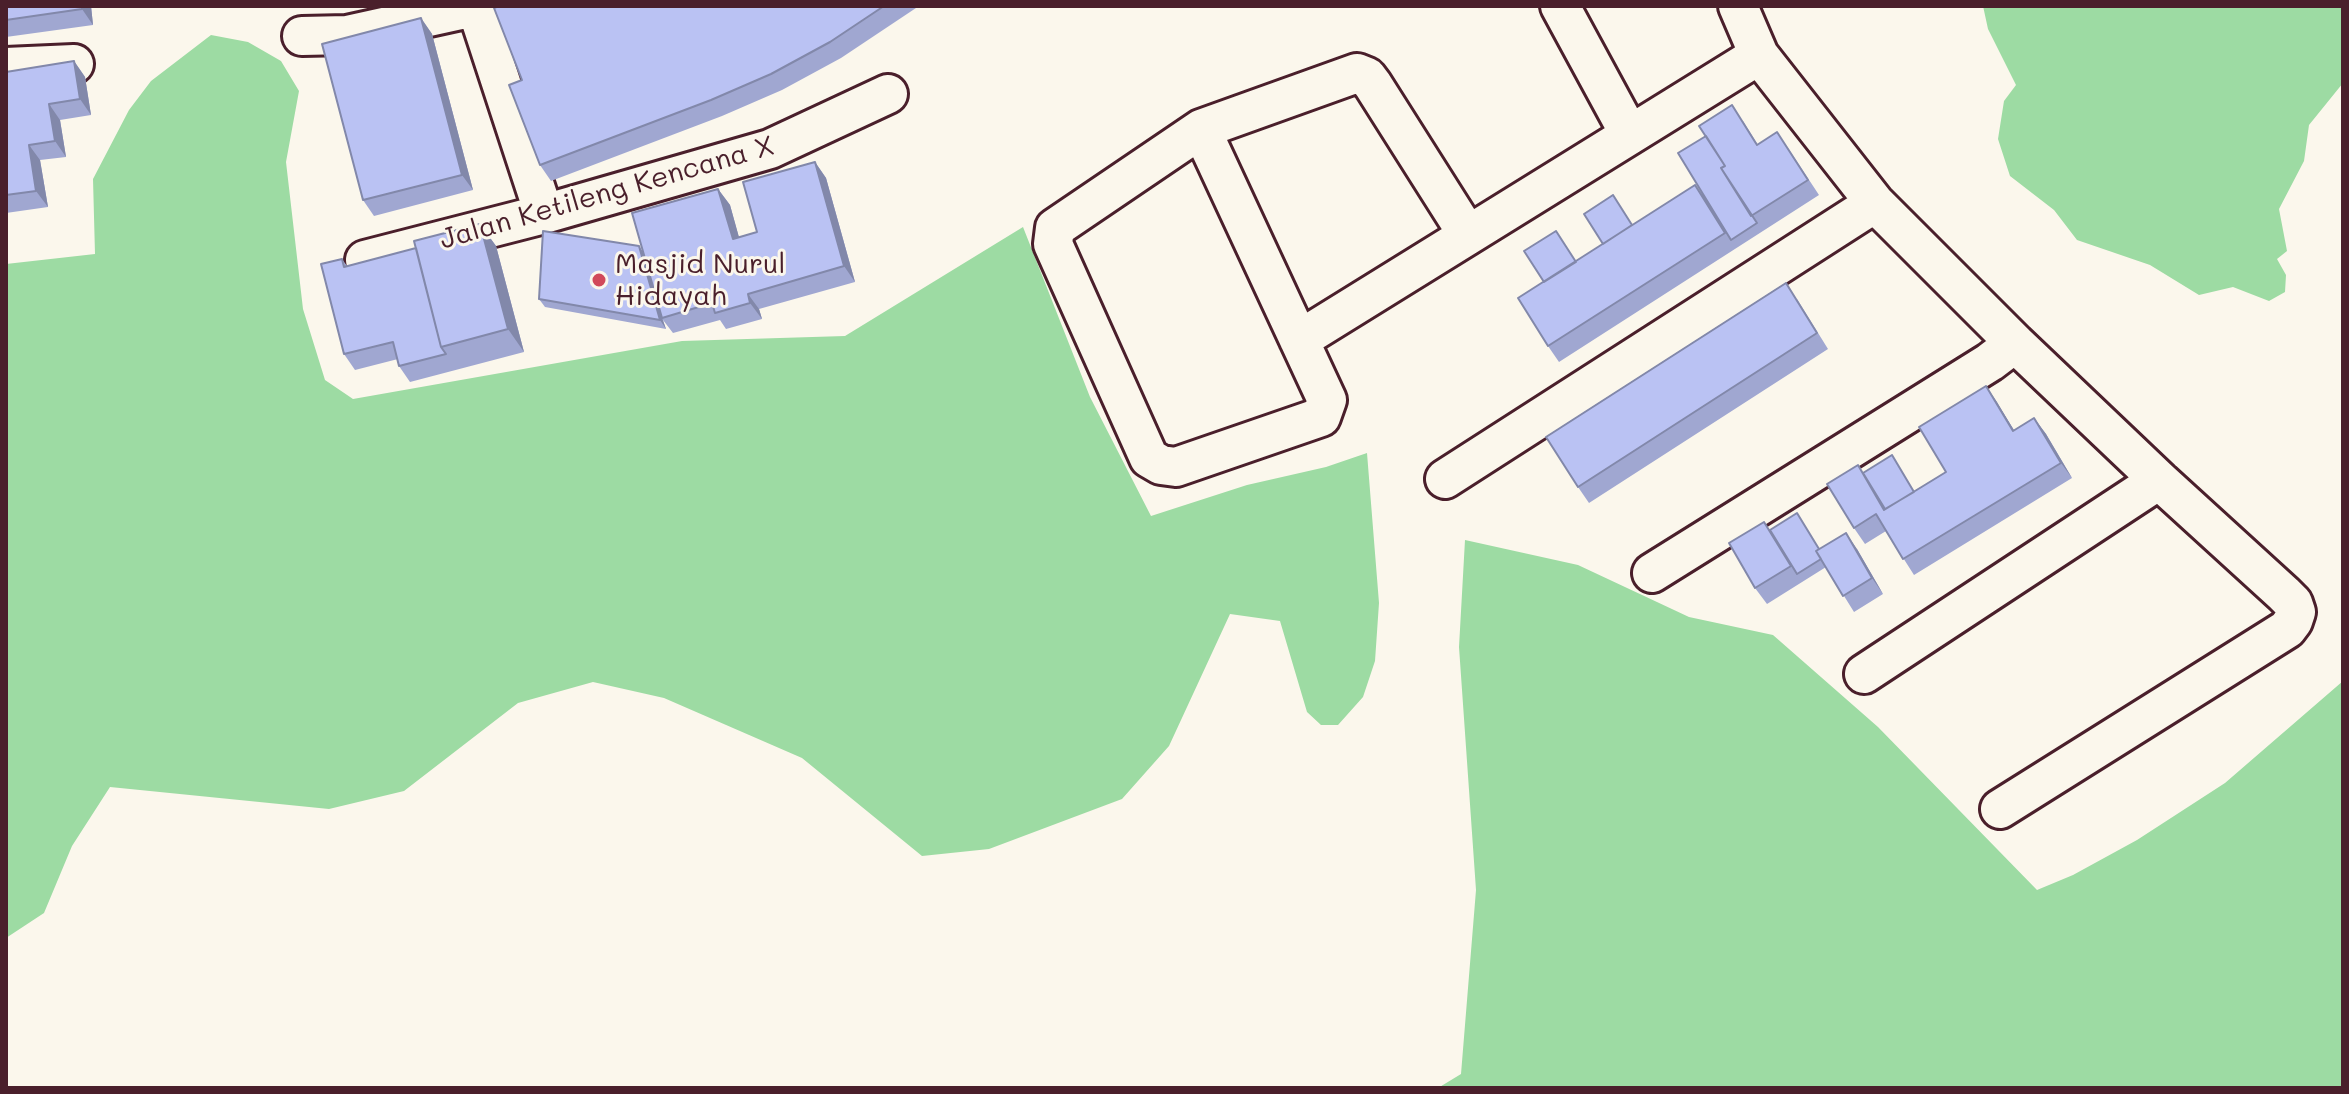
<!DOCTYPE html>
<style>
body{margin:0}
#map{position:relative;width:2349px;height:1094px;overflow:hidden;background:#fbf7ec;font-family:Mali,sans-serif}
canvas{display:block}
.frame{position:absolute;inset:0;border:8px solid #4a1f2b;pointer-events:none}
</style>
<div id="map">
<canvas width="2349" height="1094"></canvas>
<div class="frame"></div>
</div>
<script>
const c = document.querySelector('canvas').getContext('2d');
c.lineJoin = 'round';
function fill(path, color) { c.fillStyle = color; c.fill(path, 'evenodd'); }
const toPath = rows => new Path2D(rows.map(r => 'M' + r).join(''));
function stroke(path, color, width, dash) { c.strokeStyle = color; c.lineWidth = width; c.lineCap = dash ? 'butt' : 'round'; c.setLineDash(dash || []); c.stroke(path); }
function label(font, color, halo, rows, align = 'center') {
  c.font = font + ' Mali,sans-serif'; c.lineWidth = 6; c.setLineDash([]); c.textBaseline = 'middle'; c.strokeStyle = halo; c.fillStyle = color; for (const [text, x, y, turn = 0] of rows) {
    c.save(); c.translate(x, y); c.rotate((+turn || 0) * Math.PI / 180); c.textAlign = isNaN(turn) ? turn : align; if (halo) c.strokeText(text, 0, 0); c.fillText(text, 0, 0); c.restore();
  }
}
fill(toPath([
 [1983,6,2343,6,2343,83,2309,125,2304,161,2279,209,2287,251,2277,259,2286,275,2285,292,2269,301,2233,287,2199,295,2150,265,2077,240,2054,210,2010,176,1998,139,2004,101,2016,85,1988,29],
 [211,35,248,42,281,61,299,91,286,162,303,309,325,380,353,399,682,341,845,336,1023,227,1090,397,1151,516,1247,485,1326,467,1367,453,1379,603,1375,661,1363,697,1338,725,1321,725,1307,712,1280,621,1230,614,1169,746,1122,799,989,849,922,856,802,758,664,698,593,682,518,703,404,791,329,809,110,787,72,846,44,913,6,938,6,264,95,254,93,179,129,110,151,81],
 [1465,540,1578,565,1689,617,1773,635,1878,727,2037,890,2073,875,2137,840,2225,783,2343,681,2343,1088,1438,1088,1461,1074,1476,890,1459,647]
]), '#9ddba3');
const minor = toPath([
 [476,6,544,214],
 [1560,6,1630,135],
 [1738,6,1759,55,1875,203,2015,343,2159,480,2284,594,2293,603,2296,612,2293,621,2287,629,2000,809],
 [302,36,347,35,479,6],
 [6,67,74,64],
 [1201,129,1327,400,1321,417,1176,467,1161,465,1149,458,1053,244,1055,228,1201,129,1357,73,1367,77,1373,85,1468,235],
 [365,260,544,214,770,149,888,94],
 [1299,340,1759,55],
 [1445,479,1875,203],
 [1652,573,1990,362,2015,343],
 [1864,674,2159,480]
]);
stroke(minor, '#4a1f2b', 44);
stroke(minor, '#fbf7ec', 38);
fill(toPath([
 [6,6,91,6,93,25,6,37],
 [499,6,919,6,841,58,782,90,722,116,551,181,540,165,522,80],
 [421,18,432,34,473,190,374,216,363,200],
 [74,61,85,77,91,115,60,120,66,157,40,160,48,207,6,213,6,72],
 [1743,121,1758,145,1788,148,1819,195,1559,362,1548,346,1576,261,1695,185,1706,201],
 [815,162,826,178,855,282,759,309,762,319,726,329,720,320,673,333,663,320,666,329,545,307,539,299,639,246,643,252,718,189,730,205,739,238,757,232],
 [480,224,496,246,524,352,410,382,399,366,398,359,355,370,344,354,342,259,347,266,416,248],
 [1797,299,1828,349,1589,503,1578,487],
 [1986,386,2014,430,2034,418,2046,434,2072,478,1914,575,1886,531,1865,544,1854,528,1858,465,1863,473,1892,455,1914,491,1946,472],
 [1770,530,1820,549,1857,549,1883,594,1854,612,1826,567,1767,604,1755,588]
]), '#a0a7d1');
fill(toPath([
 [82,6,91,6,93,25,82,9],
 [421,18,432,34,473,190,462,175],
 [74,61,85,77,91,115,80,99],
 [49,104,60,120,66,157,55,141],
 [29,145,40,160,48,207,36,191],
 [815,162,826,178,855,282,844,266],
 [718,189,730,205,744,255,733,239],
 [480,224,496,246,524,352,508,329],
 [639,246,644,254,662,318,666,329,660,320],
 [748,294,759,309,762,319,750,303],
 [1986,386,1997,402,2024,447,2013,431],
 [2034,418,2046,434,2072,478,2061,463],
 [1846,533,1857,549,1883,594,1872,578]
]), '#8288aa');
const building = toPath([
 [6,6,82,6,82,9,6,20,6,6],
 [499,6,884,6,830,42,771,74,711,100,540,165,509,85,522,80,494,8,499,6],
 [421,18,462,175,363,200,322,44,421,18],
 [74,61,80,99,49,104,55,141,29,145,36,191,6,195,6,72,74,61],
 [1732,105,1757,145,1777,132,1808,180,1751,216,1721,168,1725,166,1699,126,1732,105],
 [1706,136,1725,166,1721,168,1757,223,1731,240,1678,153,1706,136],
 [815,162,844,266,748,294,750,303,715,313,712,303,662,318,632,213,718,189,733,239,757,232,743,182,815,162],
 [1695,185,1725,233,1548,346,1518,298,1695,185],
 [1613,195,1632,225,1603,244,1584,214,1613,195],
 [480,224,508,329,441,347,414,241,480,224],
 [543,231,639,246,660,320,539,299,543,231],
 [1556,231,1576,262,1544,282,1524,251,1556,231],
 [416,248,441,347,446,354,399,366,393,342,344,354,321,264,342,259,344,267,416,248],
 [1786,283,1817,333,1578,487,1546,437,1786,283],
 [1986,386,2013,431,2034,418,2061,463,1903,559,1876,514,1854,528,1827,484,1858,465,1884,510,1946,472,1919,427,1986,386],
 [1892,455,1914,492,1885,509,1863,473,1892,455],
 [1797,513,1819,549,1816,551,1821,559,1797,574,1770,530,1797,513],
 [1764,522,1791,566,1755,588,1729,543,1764,522],
 [1846,533,1872,578,1843,596,1816,551,1846,533]
]);
fill(building, '#bac2f3');
stroke(building, '#8288aa', 2);
for (const [x, y, r, color] of [
 [599,280,8,"#d1495b"]
]) { const dot = new Path2D(); dot.arc(x, y, r, 0, 2 * Math.PI); c.fillStyle = color; c.fill(dot); stroke(dot, '#fbf7ec', 3); }
label('28px', '#4a1f2b', '#fbf7ec', [
 ["Jalan Ketileng Kencana X",607,193,-16]
]);
label('28px', '#4a1f2b', '#fbf7ec', [
 ["Masjid Nurul",615,264],
 ["Hidayah",615,296]
], 'left');
</script>
